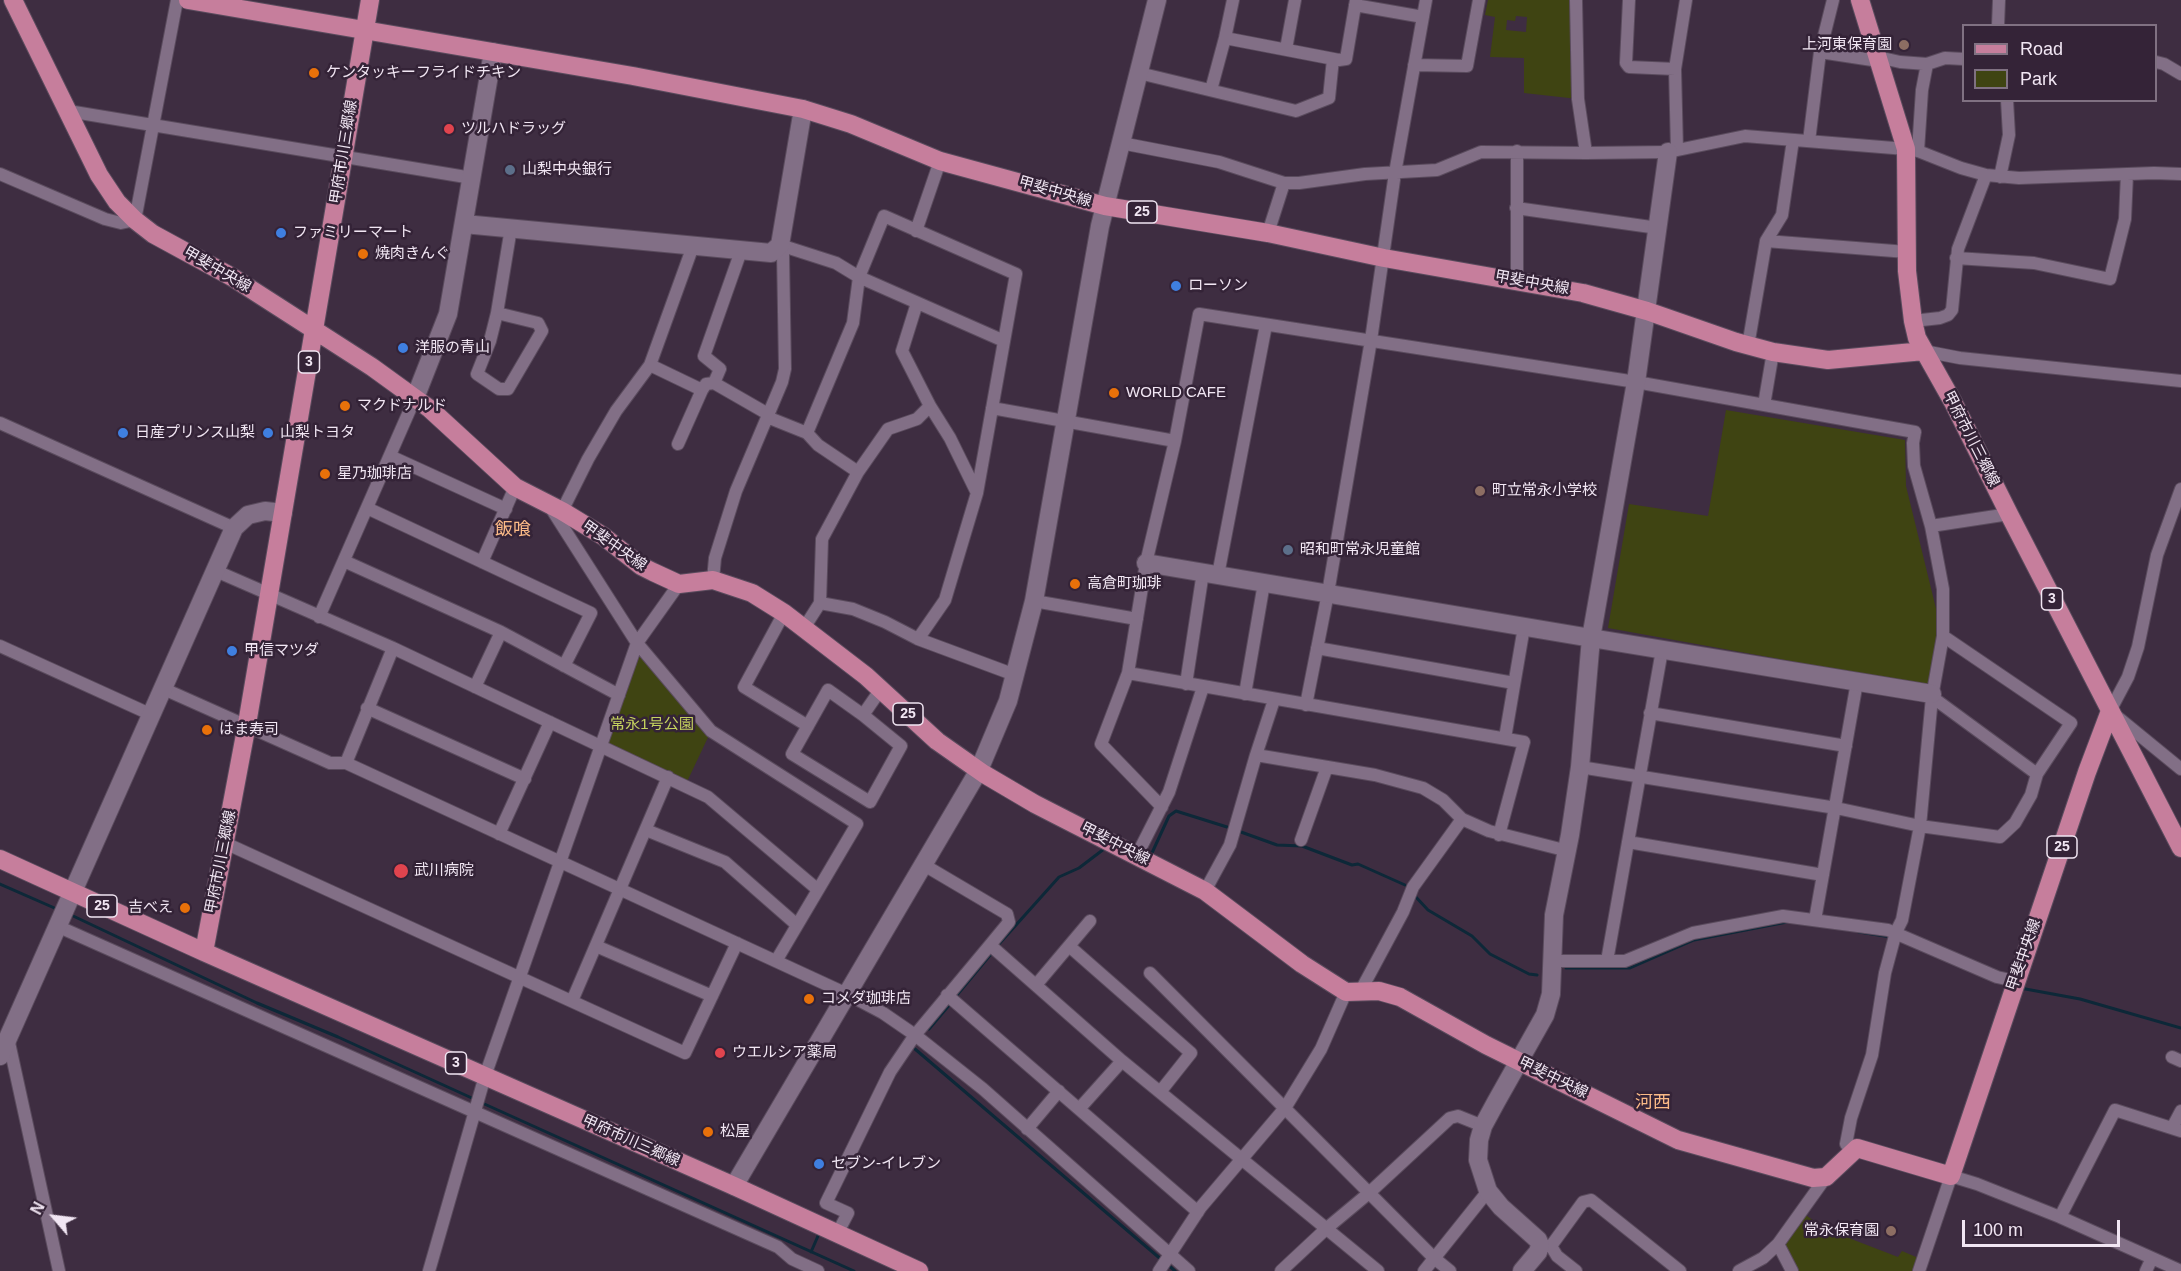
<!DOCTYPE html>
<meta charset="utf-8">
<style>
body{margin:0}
#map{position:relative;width:2181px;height:1271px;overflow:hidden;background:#3e2d41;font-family:Helvetica,sans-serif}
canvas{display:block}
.legend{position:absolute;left:1962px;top:24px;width:195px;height:78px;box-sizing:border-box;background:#342337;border:2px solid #807182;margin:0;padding:8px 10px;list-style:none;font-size:18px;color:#f1e6f3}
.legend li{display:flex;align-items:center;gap:12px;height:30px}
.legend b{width:30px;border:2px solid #807182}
.north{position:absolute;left:24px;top:1187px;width:60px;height:60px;-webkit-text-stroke:4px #342337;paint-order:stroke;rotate:298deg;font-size:16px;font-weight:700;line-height:24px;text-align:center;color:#f1e6f3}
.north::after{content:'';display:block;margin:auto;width:21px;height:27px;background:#f1e6f3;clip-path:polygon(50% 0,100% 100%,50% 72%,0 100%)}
.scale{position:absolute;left:1962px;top:1220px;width:158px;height:27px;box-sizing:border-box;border:3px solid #f1e6f3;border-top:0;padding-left:8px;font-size:18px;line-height:21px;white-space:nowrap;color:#f1e6f3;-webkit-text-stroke:4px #342337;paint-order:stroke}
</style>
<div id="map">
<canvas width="2181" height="1271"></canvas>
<ul class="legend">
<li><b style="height:8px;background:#c67e9c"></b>Road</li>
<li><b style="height:16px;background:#3f4412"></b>Park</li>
</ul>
<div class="north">N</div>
<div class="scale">100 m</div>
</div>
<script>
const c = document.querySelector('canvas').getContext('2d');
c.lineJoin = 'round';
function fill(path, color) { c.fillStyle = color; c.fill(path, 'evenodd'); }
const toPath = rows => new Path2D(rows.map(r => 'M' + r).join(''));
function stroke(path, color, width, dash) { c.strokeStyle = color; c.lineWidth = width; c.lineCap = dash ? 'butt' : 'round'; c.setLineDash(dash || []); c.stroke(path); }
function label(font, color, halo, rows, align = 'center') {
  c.font = font + ' Helvetica,"Noto Sans JP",sans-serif'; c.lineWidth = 5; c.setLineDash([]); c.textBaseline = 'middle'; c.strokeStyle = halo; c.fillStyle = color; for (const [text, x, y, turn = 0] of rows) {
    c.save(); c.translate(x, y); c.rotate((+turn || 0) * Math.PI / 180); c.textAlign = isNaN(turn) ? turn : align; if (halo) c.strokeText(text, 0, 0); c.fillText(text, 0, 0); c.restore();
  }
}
fill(toPath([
 [1488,0,1577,0,1578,99,1524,93,1524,58,1490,57,1495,17,1485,15],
 [1516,16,1527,17,1526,32,1506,30,1507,20,1515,21],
 [1726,410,1905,440,1906,486,1940,625,1929,686,1608,628,1629,504,1708,516],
 [637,643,711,731,685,786,602,745],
 [1801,1212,1828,1230,1898,1257,1902,1251,1923,1260,1919,1271,1792,1271,1778,1244]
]), '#3f4412');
stroke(toPath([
 [1241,832,1277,845,1302,846,1352,865,1358,864,1405,885],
 [1149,854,1151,855,1169,816,1176,811,1227,827],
 [0,884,59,910],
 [1414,895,1428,910,1472,936,1490,954,1529,974,1537,975],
 [71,915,257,1003,338,1037,474,1099],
 [1859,932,1891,937],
 [999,944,1059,877,1079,868,1104,849],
 [1566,968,1630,968,1694,940,1787,922],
 [2020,988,2080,999,2181,1028],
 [957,995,991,954],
 [929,1029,951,1003],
 [915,1049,1163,1261],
 [480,1102,854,1271],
 [811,1252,818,1236],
 [1168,1265,1175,1271]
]), '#0d2838', 3);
const street = toPath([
 [1576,0,1578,99,1586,153],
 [1629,0,1626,63,1629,67,1675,69],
 [1355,5,1423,17],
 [1998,26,1999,0],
 [1225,38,1339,60,1346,59,1356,0],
 [1286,49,1295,0],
 [1820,52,1879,61],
 [1878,57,1900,62,1927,64],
 [2156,62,2164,64,2181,74],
 [1414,65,1467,66,1479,0],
 [1139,73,1296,111,1329,98,1333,59],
 [1211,90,1225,38,1233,0],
 [68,111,472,178],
 [1809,141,1820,52,1833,0],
 [1121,143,1219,162,1284,183,1299,183,1365,174,1437,170,1481,152,1586,153,1668,152,1745,136,1906,149,1918,151,1961,168,1986,175,2019,178,2154,173,2181,174],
 [1677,150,1675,69,1686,0],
 [1918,151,1922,90,1927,64,1945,58,1964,59],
 [0,174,105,219,121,223,135,220,177,0],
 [2000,177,2009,135,2007,100],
 [1516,208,1658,228],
 [916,231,940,161],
 [1268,233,1284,183],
 [1766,241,1907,252],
 [780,245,836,263,859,277,1004,341],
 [741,251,704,356,720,369,714,383,768,414],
 [1956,258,2034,263,2110,279,2125,219,2127,174],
 [1517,280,1517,151],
 [917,303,902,351,930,406,950,438,977,493],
 [497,313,538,323,542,331,508,389,499,389,477,374,490,341,497,313,511,228],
 [1913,321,1940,318,1948,315,1952,310,1958,249,1986,175],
 [1748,346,1766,241,1782,215,1793,140],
 [1924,351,1960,358,2181,381],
 [650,365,702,390,706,384,714,383],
 [1764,405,1773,352],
 [992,408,1175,441],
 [767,417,807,433,818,445,858,472],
 [0,423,234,528],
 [807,433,853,323,859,277,884,216,1016,274,977,493,945,600,918,639,1015,675],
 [678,444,702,390],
 [390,456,506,509],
 [2181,489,2157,555,2138,647,2128,677,2110,711,2181,769],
 [549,505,637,643,711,731,857,824,776,961],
 [367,508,591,613,564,666],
 [562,511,588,459,616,411,650,365,693,246],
 [1931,526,2009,514],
 [344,561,501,632,619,695],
 [482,562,515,487],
 [216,571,393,648,708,797,817,889],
 [1218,575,1266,325],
 [713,580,715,558,736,491,782,382,785,369,783,253,780,245],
 [1034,601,1137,619],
 [820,603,853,609,885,622,918,639],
 [784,613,744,687,808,726],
 [319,617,415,398],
 [804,628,820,603,822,539,858,472,888,429,917,419,930,406],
 [0,646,152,715],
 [1317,648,1514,683],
 [1128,673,1524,742,1499,835],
 [1186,684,1203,572],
 [475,687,501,632],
 [164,689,330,763,346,763,847,994,883,1013,915,1035,983,1089,1189,1271],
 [1245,694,1264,583],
 [1932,697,2037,774],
 [1306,705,1328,593,1371,340,1395,173,1426,0],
 [367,708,525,779],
 [1650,713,1846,746],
 [863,715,828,690,792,754,870,802,901,746,863,715,881,689],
 [1505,738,1524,627],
 [1256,755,1375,775,1423,788,1443,800,1462,819,1489,831,1568,851],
 [346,763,393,648],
 [1580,767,1836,808,1920,826,2000,837,2015,823,2031,795,2037,774,2071,723,1943,636],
 [1162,807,1101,744,1128,673,1146,563,1175,441,1199,314,1636,382,1915,432,1913,443,1914,466,1931,526,1943,589,1943,636,1932,697,1920,826,1902,920,1896,932,1885,973,1872,1055,1851,1118,1846,1144,1852,1152],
 [646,830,725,862,797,925],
 [499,834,550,722],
 [1301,840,1327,767],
 [1628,842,1823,875],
 [225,843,685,1053,737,943],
 [1137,855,1169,792,1203,687],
 [924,865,1007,914,1009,922,990,945],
 [1205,891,1230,845,1256,755,1274,700],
 [1815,920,1857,682],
 [57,926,778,1247,792,1259,818,1271],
 [596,946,712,996],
 [1069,946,1191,1053,1160,1092],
 [1553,961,1625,961,1693,933,1783,916,1888,930,1997,977,2015,981],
 [1607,961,1662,650],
 [1150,973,1434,1258,1450,1271],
 [1036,985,1090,921],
 [1360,992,1403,912,1413,887,1462,819],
 [947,995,1198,1212],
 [572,1001,668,777],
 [8,1038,59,1271],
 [2172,1057,2181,1061],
 [1079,1109,1122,1061],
 [2172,1128,2181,1111],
 [1027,1129,1059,1091],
 [2060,1217,2115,1110,2181,1131],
 [837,1234,848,1213,826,1203,890,1072,915,1035,990,945,1122,1061,1378,1271],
 [1778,1244,1792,1271],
 [1544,1246,1551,1246,1557,1256,1576,1271],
 [1551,1246,1583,1202,1591,1200,1680,1271],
 [429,1271,485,1076,637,643,679,584],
 [1159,1271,1201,1207,1285,1108,1321,1049,1346,992],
 [1281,1271,1327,1228,1369,1193,1450,1118,1458,1116,1483,1126],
 [1424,1271,1488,1191],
 [1739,1271,1763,1258,1778,1244,1826,1177],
 [1919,1271,1951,1176,1977,1184,2060,1217,2152,1258],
 [2146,1271,2152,1258,2181,1271]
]);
const secondary = toPath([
 [464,224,771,253,780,245,803,109],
 [415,398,448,314,493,52],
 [1146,563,1591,638,1932,694],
 [0,1056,234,528,248,515,265,511,283,513],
 [734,1186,979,770,1008,701,1034,601,1100,226,1157,0],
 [1522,1271,1538,1252,1540,1245,1538,1240,1501,1207,1488,1191,1478,1160,1479,1140,1483,1126,1496,1102,1545,1015,1551,994,1554,915,1570,835,1580,767,1591,638,1636,382,1668,152]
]);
const primary = toPath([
 [13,0,99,175,117,202,135,220,153,234,232,277,372,367,430,409,515,487,562,511,603,536,641,566,653,572,679,584,713,580,752,593,784,613,866,676,937,741,984,774,1035,804,1205,891,1302,964,1346,992,1379,991,1400,997,1486,1045,1678,1140,1813,1178,1826,1177,1857,1148,1951,1176,2087,772,2110,711],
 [188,0,633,76,803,109,851,124,940,161,1105,206,1268,233,1384,258,1583,293,1647,311,1736,342,1773,352,1828,360,1924,351],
 [370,0,247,724,204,952,734,1186,919,1271],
 [1860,0,1906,149,1907,271,1913,321,1917,338,1953,402,2009,514,2181,848],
 [0,859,204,952]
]);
stroke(street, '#5a4b5d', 14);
stroke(secondary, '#5a4b5d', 20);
stroke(primary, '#5a4b5d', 20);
stroke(street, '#826f86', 12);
stroke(secondary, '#826f86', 18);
stroke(primary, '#c67e9c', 18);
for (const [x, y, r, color] of [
 [1904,45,6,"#8d6e63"],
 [314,73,6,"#e8710a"],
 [449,129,6,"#e0444e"],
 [510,170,6,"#5c6f8a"],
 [281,233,6,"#3f7fe0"],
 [363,254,6,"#e8710a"],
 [1176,286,6,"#3f7fe0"],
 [403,348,6,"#3f7fe0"],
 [1114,393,6,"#e8710a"],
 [345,406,6,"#e8710a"],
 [123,433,6,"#3f7fe0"],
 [268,433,6,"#3f7fe0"],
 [325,474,6,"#e8710a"],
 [1480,491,6,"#8d6e63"],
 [1288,550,6,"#5c6f8a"],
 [1075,584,6,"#e8710a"],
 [232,651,6,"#3f7fe0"],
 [207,730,6,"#e8710a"],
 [401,871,8,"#e0444e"],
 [185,908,6,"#e8710a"],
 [809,999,6,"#e8710a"],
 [720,1053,6,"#e0444e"],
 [708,1132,6,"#e8710a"],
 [819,1164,6,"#3f7fe0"],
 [1891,1231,6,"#8d6e63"]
]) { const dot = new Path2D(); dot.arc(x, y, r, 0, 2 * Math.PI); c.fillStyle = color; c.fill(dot); stroke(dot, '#342337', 2); }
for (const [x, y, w] of [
 [1142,212,30],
 [309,362,21],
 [2052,599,21],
 [908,714,30],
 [2062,847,30],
 [102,906,30],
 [456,1063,21]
]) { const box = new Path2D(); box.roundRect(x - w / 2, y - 11, w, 22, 4.5); c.fillStyle = '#342337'; c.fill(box); stroke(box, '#f1e6f3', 1.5); }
label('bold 14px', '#f1e6f3', null, [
 ["25",1142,212],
 ["3",309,362],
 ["3",2052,599],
 ["25",908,714],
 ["25",2062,847],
 ["25",102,906],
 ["3",456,1063]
]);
label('15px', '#f1e6f3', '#342337', [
 ["上河東保育園",1892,45,"right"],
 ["ケンタッキーフライドチキン",326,73],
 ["ツルハドラッグ",461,129],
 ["山梨中央銀行",522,170],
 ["ファミリーマート",293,233],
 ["焼肉きんぐ",375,254],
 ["ローソン",1188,286],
 ["洋服の青山",415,348],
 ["WORLD CAFE",1126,393],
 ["マクドナルド",357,406],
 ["日産プリンス山梨",135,433],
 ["山梨トヨタ",280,433],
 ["星乃珈琲店",337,474],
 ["町立常永小学校",1492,491],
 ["昭和町常永児童館",1300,550],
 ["高倉町珈琲",1087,584],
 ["甲信マツダ",244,651],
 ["はま寿司",219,730],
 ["武川病院",414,871],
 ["吉べえ",173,908,"right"],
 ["コメダ珈琲店",821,999],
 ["ウエルシア薬局",732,1053],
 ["松屋",720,1132],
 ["セブン-イレブン",831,1164],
 ["常永保育園",1879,1231,"right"]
], 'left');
label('15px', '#f1e6f3', '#342337', [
 ["甲府市川三郷線",344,152,-81],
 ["甲斐中央線",1055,192,16],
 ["甲斐中央線",217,270,30],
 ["甲斐中央線",1532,283,10],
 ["甲府市川三郷線",1971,439,63],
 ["甲斐中央線",614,546,35],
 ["甲斐中央線",1115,844,27],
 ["甲府市川三郷線",221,862,-79],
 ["甲斐中央線",2024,955,-71],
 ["甲斐中央線",1553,1078,26],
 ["甲府市川三郷線",631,1141,24]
]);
label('15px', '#c6d35f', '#342337', [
 ["常永1号公園",652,725]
]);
label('18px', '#fbba87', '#342337', [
 ["飯喰",513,530],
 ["河西",1653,1103]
]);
</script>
